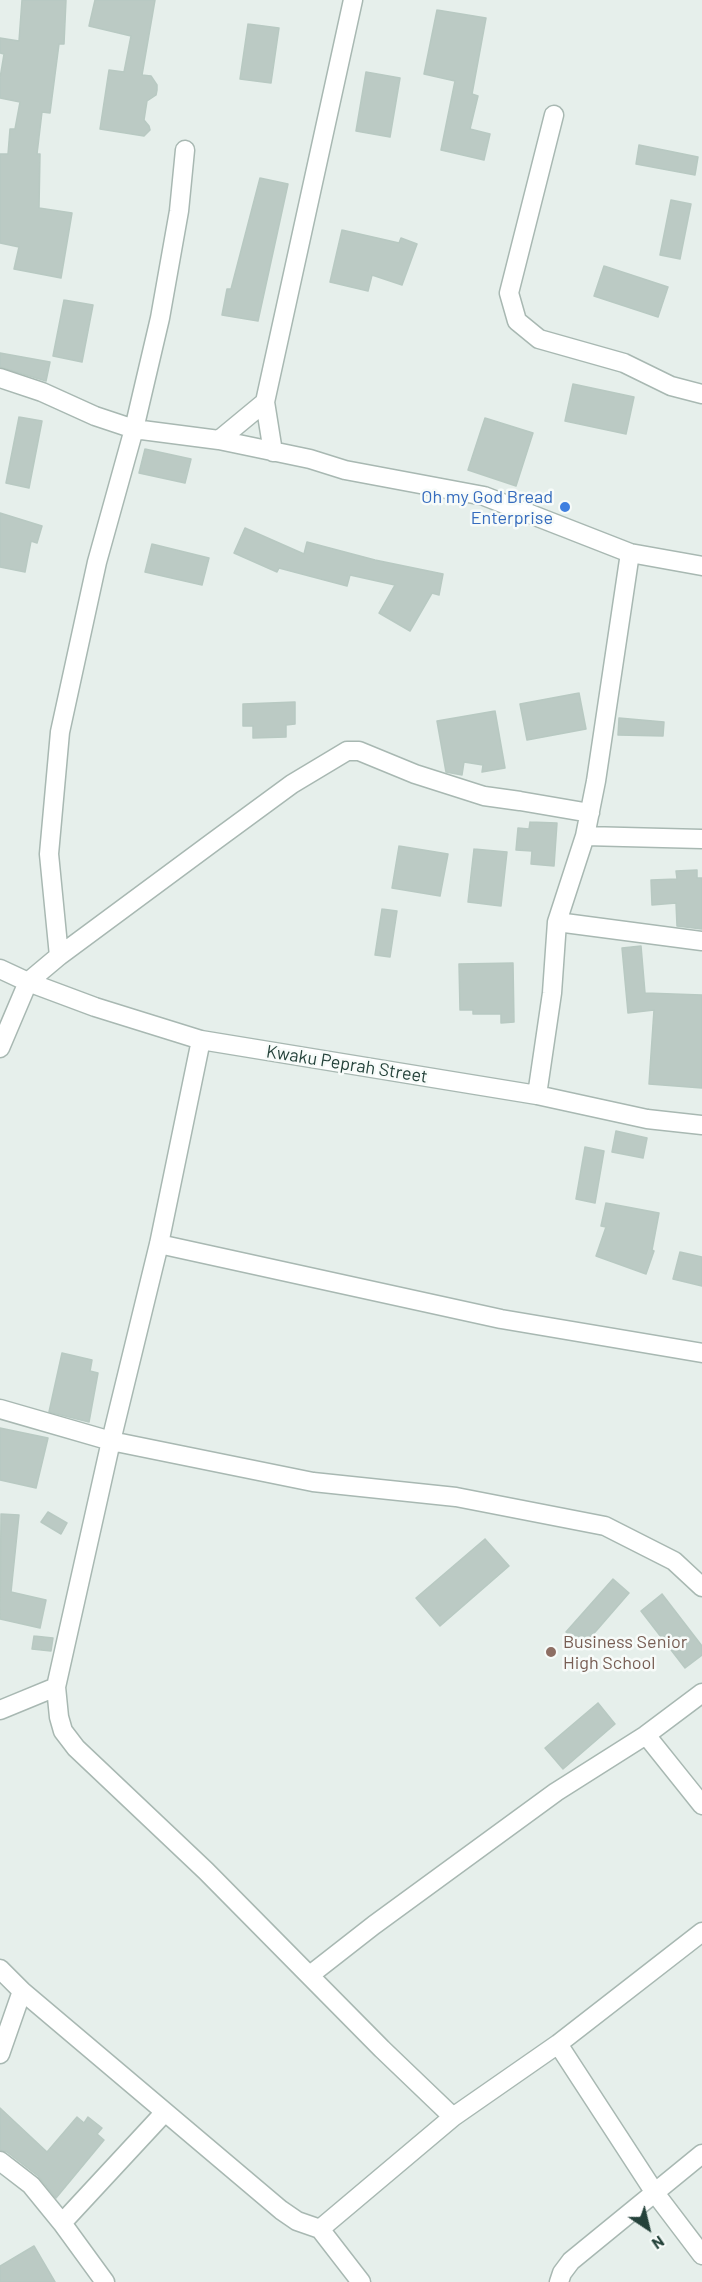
<!DOCTYPE html>
<style>
body{margin:0}
#map{position:relative;width:702px;height:2282px;overflow:hidden;background:#e6efeb;font-family:Barlow,sans-serif}
canvas{display:block}
.north{position:absolute;left:618px;top:2198px;width:60px;height:60px;-webkit-text-stroke:4px #f7fbf9;paint-order:stroke;rotate:145deg;font-size:16px;font-weight:700;line-height:24px;text-align:center;color:#24423a}
.north::after{content:'';display:block;margin:auto;width:21px;height:27px;background:#24423a;clip-path:polygon(50% 0,100% 100%,50% 72%,0 100%)}
</style>
<div id="map">
<canvas width="702" height="2282"></canvas>
<div class="north">N</div>
</div>
<script>
const c = document.querySelector('canvas').getContext('2d');
c.lineJoin = 'round';
function fill(path, color) { c.fillStyle = color; c.fill(path, 'evenodd'); }
const toPath = rows => new Path2D(rows.map(r => 'M' + r).join(''));
function stroke(path, color, width, dash) { c.strokeStyle = color; c.lineWidth = width; c.lineCap = dash ? 'butt' : 'round'; c.setLineDash(dash || []); c.stroke(path); }
function label(font, color, halo, rows, align = 'center') {
  c.font = font + ' Barlow,sans-serif'; c.lineWidth = 5; c.setLineDash([]); c.textBaseline = 'middle'; c.strokeStyle = halo; c.fillStyle = color; for (const [text, x, y, turn = 0] of rows) {
    c.save(); c.translate(x, y); c.rotate((+turn || 0) * Math.PI / 180); c.textAlign = isNaN(turn) ? turn : align; if (halo) c.strokeText(text, 0, 0); c.fillText(text, 0, 0); c.restore();
  }
}
const building = toPath([
 [22,0,66,0,64,44,59,44,50,113,42,112,37,154,40,154,39,208,72,213,61,278,14,269,19,247,0,243,0,154,8,154,10,129,15,129,20,102,0,98,0,78,4,54,0,53,0,38,19,41,22,0],
 [95,0,155,0,142,75,151,76,157,85,157,90,156,95,147,101,144,120,149,126,150,130,144,136,100,129,109,70,124,72,131,36,89,26,95,0],
 [437,10,486,18,472,94,478,96,470,129,490,134,484,160,441,150,455,81,424,74,437,10],
 [248,24,279,28,271,83,240,79,248,24],
 [366,72,400,78,390,137,356,131,366,72],
 [639,145,698,157,695,175,636,164,639,145],
 [260,178,288,184,258,321,222,315,227,289,231,289,260,178],
 [671,200,691,204,680,259,660,255,671,200],
 [342,230,399,243,401,238,417,244,402,285,372,275,368,291,330,282,342,230],
 [604,266,668,287,658,317,594,296,604,266],
 [64,300,93,305,82,362,53,356,64,300],
 [0,353,50,362,46,381,0,367,0,353],
 [573,384,634,397,626,434,565,421,573,384],
 [19,417,42,421,29,488,6,483,19,417],
 [485,418,533,433,516,486,468,470,485,418],
 [145,449,191,459,185,483,139,473,145,449],
 [0,513,42,526,37,543,31,541,25,572,0,567,0,513],
 [245,528,304,554,307,542,375,560,443,574,439,595,432,593,410,631,379,613,395,585,350,575,347,586,279,568,277,572,234,553,245,528],
 [152,544,209,558,202,585,145,572,152,544],
 [579,693,586,729,527,740,520,704,579,693],
 [295,702,295,724,286,725,286,737,253,738,253,726,243,726,243,704,295,702],
 [495,711,505,768,482,772,483,765,464,762,462,775,446,772,437,721,495,711],
 [619,718,664,722,663,736,618,735,619,718],
 [530,822,557,823,554,866,531,864,532,851,516,850,518,828,529,829,530,822],
 [399,846,448,854,440,896,392,888,399,846],
 [474,849,507,852,501,906,468,902,474,849],
 [697,870,697,878,702,878,702,929,677,926,676,903,652,905,651,880,677,879,676,871,697,870],
 [382,909,397,911,390,957,375,955,382,909],
 [641,946,645,993,702,995,702,1088,649,1084,654,1010,628,1013,622,948,641,946],
 [513,963,514,1022,501,1023,501,1014,473,1014,473,1010,460,1010,459,964,513,963],
 [616,1131,647,1138,643,1158,612,1152,616,1131],
 [585,1147,604,1151,595,1203,576,1199,585,1147],
 [606,1203,659,1213,652,1250,654,1251,646,1274,596,1256,606,1227,601,1226,606,1203],
 [680,1252,702,1257,702,1286,673,1279,680,1252],
 [62,1353,92,1360,90,1371,98,1373,89,1422,49,1412,62,1353],
 [0,1428,48,1438,36,1488,0,1480,0,1428],
 [48,1512,67,1523,61,1534,41,1522,48,1512],
 [1,1514,19,1515,11,1592,46,1600,40,1628,0,1619,1,1514],
 [485,1539,509,1566,440,1626,416,1598,485,1539],
 [613,1579,629,1593,583,1646,566,1632,613,1579],
 [662,1594,702,1646,702,1655,685,1668,641,1611,662,1594],
 [34,1636,53,1638,51,1651,32,1649,34,1636],
 [598,1703,615,1724,563,1769,545,1748,598,1703],
 [0,2108,47,2152,77,2117,84,2123,88,2117,102,2128,97,2134,104,2140,56,2198,38,2176,7,2152,0,2150,0,2108],
 [34,2246,55,2282,0,2282,0,2266,34,2246]
]);
fill(building, '#bbcac4');
stroke(building, '#b8c9c2', 1.5);
const street = toPath([
 [554,115,509,293,517,321,539,339,624,363,671,386,702,394],
 [0,378,42,392,95,416,134,429,219,440,310,459,345,470,484,496,630,553,702,566],
 [219,440,265,402],
 [273,452,265,402,353,0],
 [585,836,702,839],
 [557,922,585,836,596,781,630,553],
 [59,956,49,854,60,732,97,562,134,429,160,318,179,211,185,150],
 [0,969,28,982,95,1007,201,1040,537,1095,647,1119,702,1125],
 [201,1040,159,1244,111,1441,56,1687,59,1717,63,1731,76,1748,206,1871,382,2049,453,2117],
 [0,1048,28,982,59,956,213,842,292,784,347,751,359,751,415,774,484,796,520,801,590,813],
 [537,1095,552,993,557,922,702,941],
 [159,1244,501,1319,702,1353],
 [0,1409,111,1441,313,1482,456,1497,605,1526,674,1561,702,1587],
 [702,1693,646,1735,702,1805],
 [0,1710,56,1687],
 [702,1932,558,2044,655,2193,702,2255],
 [0,1969,22,1991,281,2210,297,2221,320,2229],
 [310,1975,374,1925,556,1792,646,1735],
 [0,2054,22,1991],
 [0,2161,31,2185,62,2223,105,2282],
 [62,2223,165,2112],
 [361,2282,320,2229,453,2117,558,2044],
 [559,2282,562,2273,571,2261,702,2154]
]);
stroke(street, '#a8b8b2', 21);
stroke(street, '#fff', 18);
for (const [x, y, r, color] of [
 [565,507,6,"#3f7fe0"],
 [551,1652,6,"#8d6e63"]
]) { const dot = new Path2D(); dot.arc(x, y, r, 0, 2 * Math.PI); c.fillStyle = color; c.fill(dot); stroke(dot, '#f7fbf9', 2); }
label('18px', '#366cbe', '#f7fbf9', [
 ["Oh my God Bread",553,497],
 ["Enterprise",553,518]
], 'right');
label('18px', '#24423a', '#f7fbf9', [
 ["Kwaku Peprah Street",347,1064,9]
]);
label('18px', '#785e54', '#f7fbf9', [
 ["Business Senior",563,1642],
 ["High School",563,1663]
], 'left');
</script>
